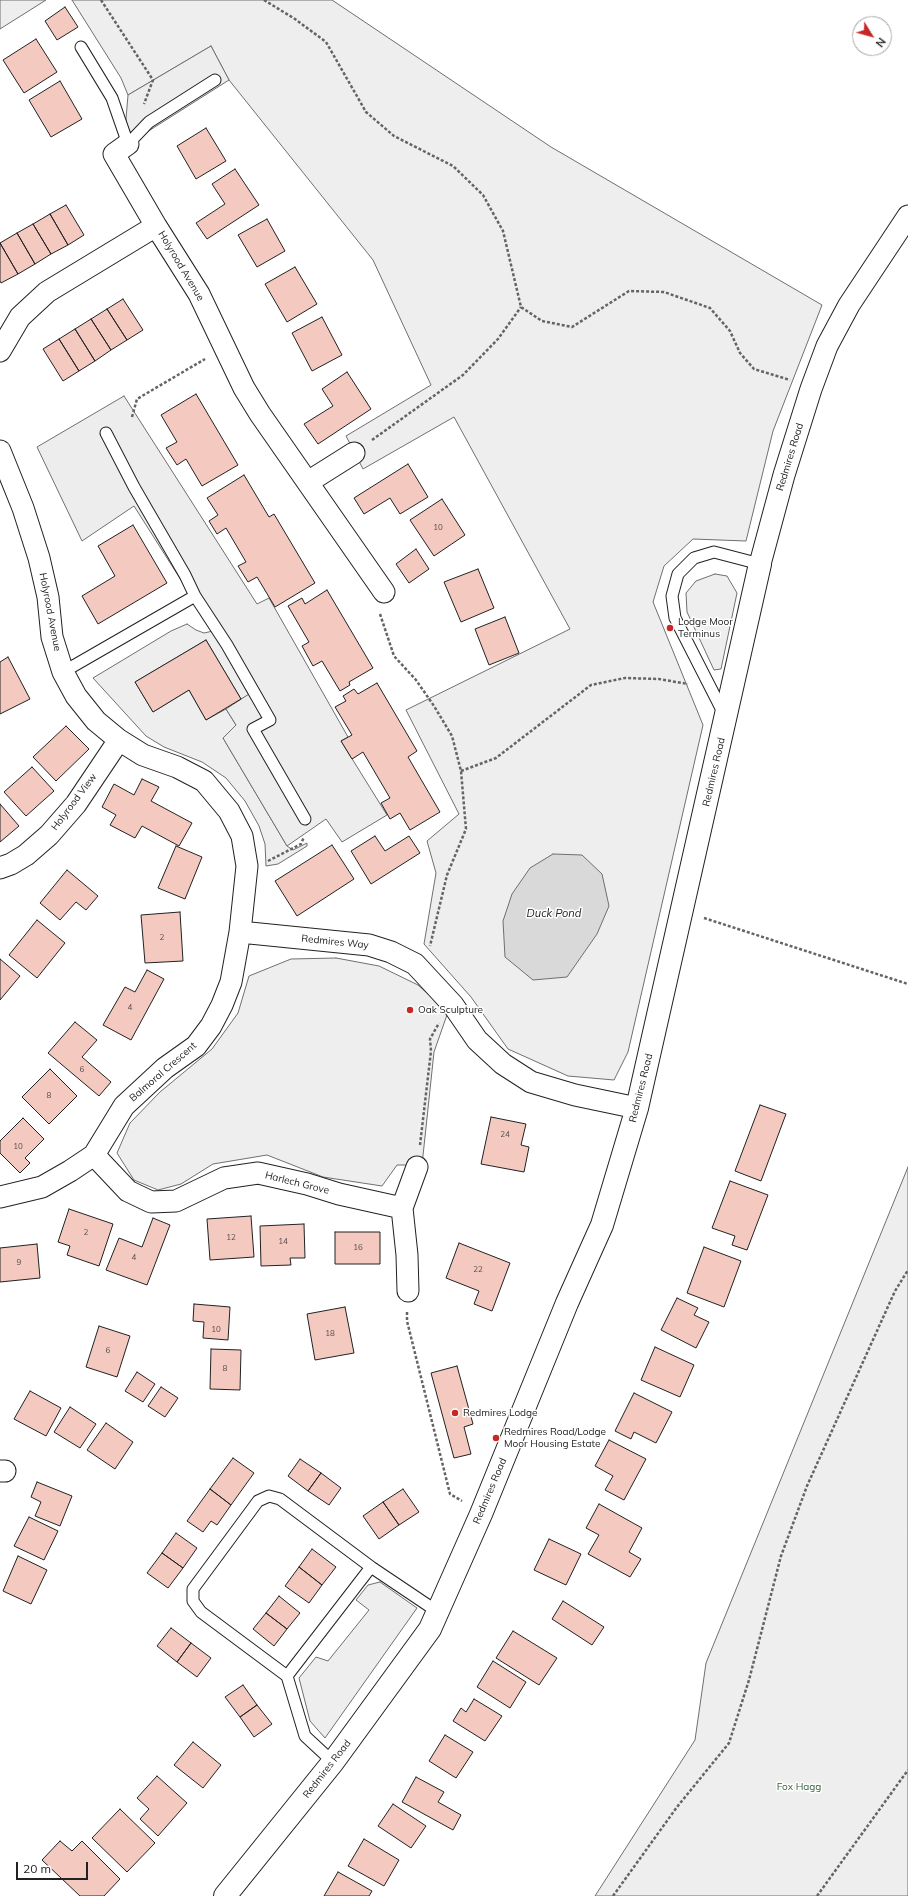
<!DOCTYPE html>
<style>
body{margin:0}
#map{position:relative;width:908px;height:1896px;overflow:hidden;background:#fff;font-family:Mulish,sans-serif}
canvas{display:block}
.north{position:absolute;left:852px;top:16px;width:40px;height:40px;box-sizing:border-box;background:#fff;border:1px solid #a7a7a7;border-radius:50%;rotate:127deg;font-size:11px;font-weight:700;line-height:16px;text-align:center;color:#222}
.north::after{content:'';display:block;margin:auto;width:14px;height:18px;background:#c62828;clip-path:polygon(50% 0,100% 100%,50% 72%,0 100%)}
.scale{position:absolute;left:16px;top:1862px;width:72px;height:18px;box-sizing:border-box;border:2px solid #222;border-top:0;padding-left:5px;font-size:12px;line-height:14px;white-space:nowrap;color:#222;-webkit-text-stroke:3px #fff;paint-order:stroke}
</style>
<div id="map">
<canvas width="908" height="1896"></canvas>
<div class="north">N</div>
<div class="scale">20 m</div>
</div>
<script>
const c = document.querySelector('canvas').getContext('2d');
c.lineJoin = 'round';
function fill(path, color) { c.fillStyle = color; c.fill(path, 'evenodd'); }
const toPath = rows => new Path2D(rows.map(r => 'M' + r).join(''));
function stroke(path, color, width, dash) { c.strokeStyle = color; c.lineWidth = width; c.lineCap = dash ? 'butt' : 'round'; c.setLineDash(dash || []); c.stroke(path); }
function label(font, color, halo, rows, align = 'center') {
  c.font = font + ' Mulish,sans-serif'; c.lineWidth = 3; c.setLineDash([]); c.textBaseline = 'middle'; c.strokeStyle = halo; c.fillStyle = color; for (const [text, x, y, turn = 0] of rows) {
    c.save(); c.translate(x, y); c.rotate((+turn || 0) * Math.PI / 180); c.textAlign = isNaN(turn) ? turn : align; if (halo) c.strokeText(text, 0, 0); c.fillText(text, 0, 0); c.restore();
  }
}
const green = toPath([
 [0,0,46,0,0,29,0,0],
 [72,0,332,0,551,147,822,305,773,431,746,541,693,539,664,566,653,602,703,725,628,1052,614,1080,568,1076,508,1049,471,997,424,944,436,873,427,841,459,814,406,710,570,629,454,417,363,469,346,436,431,385,373,260,229,80,211,46,128,95,121,78,72,0],
 [715,574,727,576,737,593,721,669,714,670,687,612,686,593,696,581,715,574],
 [187,624,196,630,204,633,213,631,249,695,241,699,206,640,135,682,153,712,189,690,206,720,226,709,236,725,223,738,287,846,293,850,307,843,307,846,278,864,266,866,265,844,259,826,245,801,226,778,202,762,164,747,146,736,93,678,171,631,187,624],
 [336,958,379,966,418,985,448,1012,434,1052,422,1165,397,1165,382,1186,323,1177,267,1155,213,1164,181,1184,158,1190,134,1180,117,1153,130,1123,160,1092,212,1049,238,1013,249,976,291,959,336,958],
 [908,1167,908,1896,595,1896,695,1740,706,1663,908,1167],
 [380,1582,417,1608,325,1738,310,1721,299,1678,316,1657,328,1661,369,1610,356,1600,368,1585,380,1582]
]);
fill(green, '#eee');
stroke(green, '#6f6f6f', 1);
const parking = toPath([
 [211,46,229,80,128,144,126,119,128,95,211,46],
 [124,396,257,604,269,598,348,737,341,741,387,815,342,842,326,819,287,846,223,738,236,725,226,709,249,694,212,629,134,506,82,541,37,447,124,396]
]);
fill(parking, '#ededed');
stroke(parking, '#6f6f6f', 1);
const water = toPath([
 [553,854,582,855,602,874,609,906,597,934,567,977,533,980,505,957,503,921,512,894,530,868,553,854]
]);
fill(water, '#d9d9d9');
stroke(water, '#6f6f6f', 1);
const building = toPath([
 [65,7,78,27,57,40,45,21,65,7],
 [36,39,57,72,24,93,3,60,36,39],
 [60,81,82,119,51,137,29,100,60,81],
 [206,128,226,161,196,179,177,146,206,128],
 [235,169,259,205,207,239,196,223,225,204,212,184,235,169],
 [66,205,84,235,68,245,50,214,66,205],
 [50,214,68,245,51,254,33,224,50,214],
 [267,219,285,251,257,267,238,235,267,219],
 [33,224,51,254,35,264,17,233,33,224],
 [17,233,35,264,18,274,0,243,17,233],
 [0,243,18,274,1,283,0,281,0,243],
 [295,267,317,304,287,322,265,284,295,267],
 [123,299,143,330,127,340,107,309,123,299],
 [107,309,127,340,111,350,91,319,107,309],
 [322,317,342,355,312,371,292,333,322,317],
 [91,319,111,350,95,361,75,329,91,319],
 [75,329,95,361,79,371,59,339,75,329],
 [59,339,79,371,63,381,43,349,59,339],
 [347,372,371,409,318,444,304,424,333,406,322,389,347,372],
 [196,394,238,465,202,486,186,459,177,465,166,448,177,442,161,415,196,394],
 [408,464,428,497,400,514,390,498,364,514,354,498,408,464],
 [244,475,269,517,274,514,315,583,275,607,257,577,248,582,238,566,246,562,226,528,217,534,209,521,218,515,207,498,244,475],
 [442,499,465,535,434,556,410,520,442,499],
 [133,525,167,583,98,624,82,596,115,576,98,546,133,525],
 [416,549,429,569,409,583,396,564,416,549],
 [478,569,494,608,461,622,444,582,478,569],
 [327,590,373,668,349,682,350,685,340,691,322,661,313,666,302,646,309,642,288,606,302,598,305,604,327,590],
 [505,617,519,653,489,665,475,629,505,617],
 [206,640,241,699,206,720,189,690,153,712,135,682,206,640],
 [8,657,30,699,0,714,0,662,8,657],
 [377,683,417,751,408,757,440,812,410,830,400,813,390,819,381,803,390,798,363,752,352,759,341,741,352,735,335,707,346,701,343,696,354,689,358,694,377,683],
 [66,726,89,749,56,781,33,757,66,726],
 [32,767,54,791,26,816,4,792,32,767],
 [142,779,159,787,151,801,192,823,179,846,142,826,135,838,110,825,116,815,102,807,114,784,134,795,142,779],
 [0,804,19,826,0,842,0,804],
 [375,836,385,851,409,836,420,853,371,884,351,851,375,836],
 [332,845,354,879,297,916,275,881,332,845],
 [176,846,202,857,185,899,158,888,176,846],
 [67,870,98,896,86,910,76,902,60,920,40,903,67,870],
 [180,912,183,961,145,963,141,915,180,912],
 [37,920,65,943,37,978,9,955,37,920],
 [0,959,20,976,0,1000,0,959],
 [147,970,164,979,131,1040,103,1025,125,987,135,992,147,970],
 [75,1022,97,1040,82,1057,111,1082,99,1096,48,1053,75,1022],
 [50,1069,77,1096,49,1124,22,1097,50,1069],
 [760,1105,786,1114,761,1181,735,1171,760,1105],
 [491,1117,526,1124,521,1145,529,1147,524,1172,481,1164,491,1117],
 [23,1118,44,1139,25,1158,30,1163,20,1173,0,1153,0,1141,23,1118],
 [730,1181,768,1195,747,1250,732,1245,735,1236,712,1228,730,1181],
 [69,1209,113,1224,99,1266,67,1255,70,1246,58,1242,69,1209],
 [251,1216,254,1257,210,1260,207,1219,251,1216],
 [153,1218,170,1225,147,1285,106,1270,119,1238,142,1247,153,1218],
 [304,1224,305,1258,290,1258,291,1265,261,1266,260,1226,304,1224],
 [335,1232,380,1232,380,1264,335,1264,335,1232],
 [459,1243,510,1263,492,1311,474,1304,479,1291,446,1278,459,1243],
 [37,1244,40,1278,0,1282,0,1248,37,1244],
 [704,1247,741,1261,724,1307,687,1293,704,1247],
 [677,1298,698,1308,694,1315,709,1322,696,1348,661,1330,677,1298],
 [194,1304,230,1307,228,1340,203,1338,204,1322,193,1321,194,1304],
 [345,1307,354,1353,315,1360,307,1314,345,1307],
 [99,1326,130,1336,117,1377,86,1367,99,1326],
 [655,1347,694,1365,680,1397,641,1380,655,1347],
 [211,1349,241,1350,240,1390,210,1389,211,1349],
 [457,1366,473,1424,464,1427,471,1454,454,1458,431,1373,457,1366],
 [137,1372,155,1384,143,1402,125,1391,137,1372],
 [161,1387,178,1398,165,1417,148,1406,161,1387],
 [30,1391,61,1408,46,1436,14,1419,30,1391],
 [634,1393,672,1412,656,1443,634,1432,631,1439,615,1431,634,1393],
 [70,1407,96,1424,80,1448,54,1432,70,1407],
 [106,1423,133,1442,115,1469,87,1450,106,1423],
 [609,1440,646,1459,624,1500,605,1490,613,1476,595,1466,609,1440],
 [233,1458,254,1473,231,1505,210,1489,233,1458],
 [300,1459,321,1473,308,1491,288,1476,300,1459],
 [321,1473,341,1488,329,1505,308,1491,321,1473],
 [37,1482,72,1496,60,1526,35,1516,41,1502,31,1497,37,1482],
 [210,1489,231,1505,217,1525,211,1521,203,1532,187,1521,210,1489],
 [403,1489,419,1512,399,1525,383,1502,403,1489],
 [383,1502,399,1525,379,1539,363,1516,383,1502],
 [599,1504,642,1528,629,1552,641,1559,630,1577,588,1554,599,1535,586,1528,599,1504],
 [29,1517,58,1531,44,1560,14,1546,29,1517],
 [176,1533,197,1548,183,1568,162,1553,176,1533],
 [549,1539,581,1554,566,1585,534,1570,549,1539],
 [312,1549,336,1567,322,1585,299,1567,312,1549],
 [162,1553,183,1568,168,1588,147,1573,162,1553],
 [18,1556,47,1570,31,1604,3,1591,18,1556],
 [299,1567,322,1585,309,1603,285,1586,299,1567],
 [279,1596,300,1613,287,1629,266,1613,279,1596],
 [563,1601,604,1627,592,1645,552,1619,563,1601],
 [266,1613,287,1629,274,1646,253,1629,266,1613],
 [171,1628,191,1643,177,1662,157,1646,171,1628],
 [513,1631,557,1658,539,1685,496,1658,513,1631],
 [191,1643,211,1658,197,1677,177,1662,191,1643],
 [493,1661,526,1682,510,1708,477,1687,493,1661],
 [243,1685,257,1705,240,1717,225,1697,243,1685],
 [474,1699,502,1716,485,1741,453,1721,461,1708,466,1712,474,1699],
 [257,1705,272,1724,254,1737,240,1717,257,1705],
 [445,1735,473,1752,456,1778,429,1761,445,1735],
 [193,1742,221,1765,203,1788,174,1765,193,1742],
 [157,1776,187,1803,158,1836,140,1819,149,1809,137,1798,157,1776],
 [416,1777,444,1792,438,1802,461,1815,453,1830,402,1802,416,1777],
 [393,1804,426,1826,411,1848,378,1826,393,1804],
 [120,1809,155,1843,127,1872,92,1838,120,1809],
 [364,1839,399,1860,384,1886,348,1866,364,1839],
 [60,1841,72,1851,82,1841,120,1879,104,1896,80,1896,42,1860,60,1841],
 [338,1872,372,1891,369,1896,324,1896,338,1872]
]);
fill(building, '#f3c9c0');
stroke(building, '#222', 1);
const lane = toPath([
 [81,47,112,98,128,144,149,122,215,80],
 [106,433,134,487,185,575,195,596,227,645,270,720,253,729,305,819],
 [63,672,195,596],
 [724,714,675,618,672,596,678,574,694,558,714,552,760,564],
 [287,1676,201,1612,193,1601,193,1589,258,1501,269,1496,280,1499,371,1567],
 [333,1762,305,1736,287,1676,371,1567,438,1612]
]);
const street = toPath([
 [128,144,114,154,156,226],
 [0,351,20,317,47,292,156,226,199,294,244,388,260,414,384,592],
 [0,451,23,508,39,558,48,597,52,637,63,672,76,696,96,721,119,740,143,755,177,767,204,781,229,811,242,836,247,866,240,932,231,982,222,1005,211,1026,196,1046,165,1068,124,1106,94,1155,70,1171,42,1187,0,1197],
 [308,482,354,453],
 [760,564,784,475,811,389,827,346,849,305,908,216],
 [0,868,11,864,26,855,49,835,76,804,119,740],
 [240,932,369,945,391,952,415,964,453,1005,477,1040,503,1064,531,1082,575,1095,637,1108],
 [94,1155,128,1191,151,1202,176,1201,224,1178,258,1173,307,1184,339,1194,402,1208],
 [408,1291,407,1255,402,1208,417,1167],
 [0,1471,5,1471]
]);
const secondary = toPath([
 [225,1896,333,1762,430,1629,481,1514,567,1303,602,1225,637,1108,760,564]
]);
stroke(lane, '#222', 13);
stroke(street, '#222', 23);
stroke(secondary, '#222', 24);
stroke(toPath([
 [101,0,153,80,144,104],
 [264,0,295,19,326,42,366,112,394,136,453,166,483,195,503,231,521,307,542,321,572,327,629,291,664,292,710,308,730,331,740,353,754,369,790,380],
 [132,417,137,399,205,359],
 [372,440,463,375,498,339,521,307],
 [380,614,394,656,416,680,434,706,452,736,461,771,466,829,447,875,430,946],
 [461,771,496,758,591,685,625,678,659,679,688,684],
 [268,861,301,844,304,837],
 [704,918,908,984],
 [420,1145,431,1051,430,1039,439,1023],
 [407,1312,407,1321,450,1494,462,1501],
 [613,1896,677,1807,729,1743,749,1680,781,1556,807,1486,895,1291,908,1270],
 [817,1896,908,1770]
]), '#646464', 2.5, [3, 2]);
stroke(lane, '#fff', 11);
stroke(street, '#fff', 21);
stroke(secondary, '#fff', 22);
for (const [x, y, r, color] of [
 [670,628,4,"#c62828"],
 [410,1010,4,"#c62828"],
 [455,1413,4,"#c62828"],
 [496,1438,4,"#c62828"]
]) { const dot = new Path2D(); dot.arc(x, y, r, 0, 2 * Math.PI); c.fillStyle = color; c.fill(dot); stroke(dot, '#fff', 1.5); }
label('8px', '#564c4a', null, [
 ["10",438,528],
 ["2",162,938],
 ["4",130,1008],
 ["6",82,1070],
 ["8",49,1096],
 ["24",505,1135],
 ["10",18,1147],
 ["2",86,1233],
 ["12",231,1238],
 ["14",283,1242],
 ["16",358,1248],
 ["4",134,1258],
 ["9",19,1263],
 ["22",478,1270],
 ["10",216,1330],
 ["18",330,1334],
 ["6",108,1351],
 ["8",225,1369]
]);
label('10px', '#222', '#fff', [
 ["Holyrood Avenue",181,266,59],
 ["Redmires Road",790,457,-73],
 ["Holyrood Avenue",50,612,79],
 ["Redmires Road",714,772,-77],
 ["Holyrood View",74,802,-53],
 ["Redmires Way",335,942,6],
 ["Balmoral Crescent",163,1072,-41],
 ["Redmires Road",641,1088,-76],
 ["Harlech Grove",297,1183,14],
 ["Redmires Road",490,1491,-67],
 ["Redmires Road",327,1769,-52]
]);
label('10px', '#222', '#fff', [
 ["Lodge Moor",678,622],
 ["Terminus",678,634],
 ["Oak Sculpture",418,1010],
 ["Redmires Lodge",463,1413],
 ["Redmires Road/Lodge",504,1432],
 ["Moor Housing Estate",504,1444]
], 'left');
label('10px', '#2f5e38', '#fff', [
 ["Fox Hagg",799,1787]
]);
label('italic 11px', '#222', '#fff', [
 ["Duck Pond",554,914]
]);
</script>
